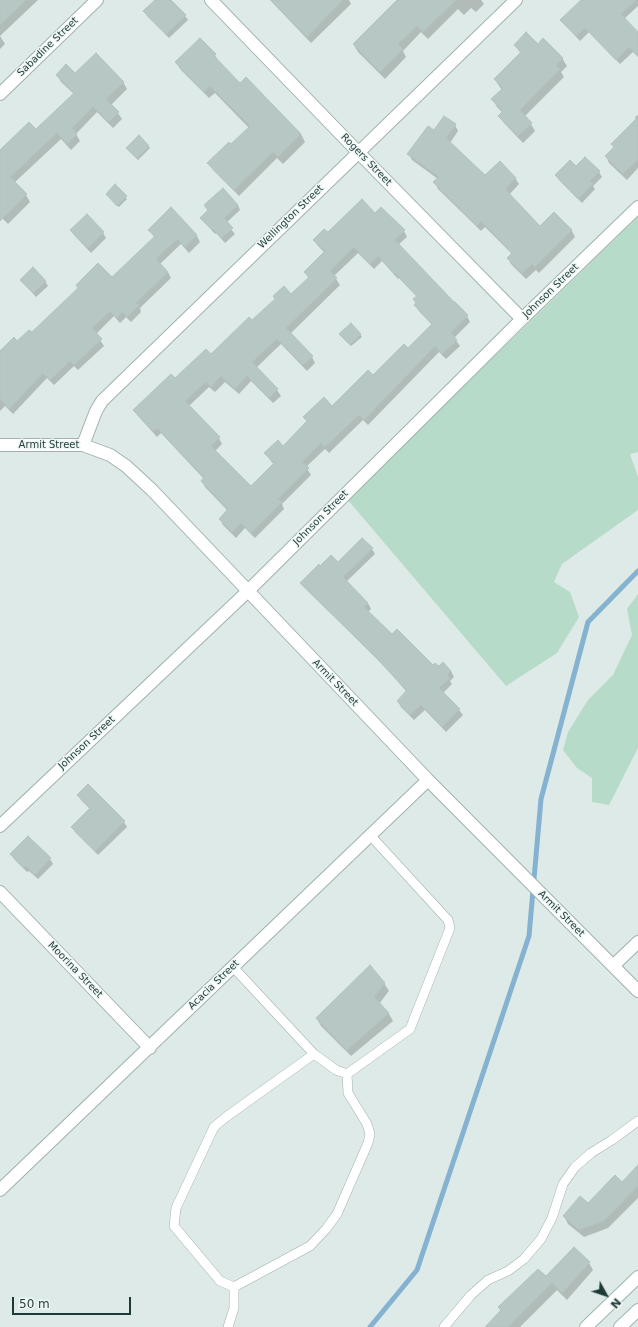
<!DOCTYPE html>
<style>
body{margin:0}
#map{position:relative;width:638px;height:1327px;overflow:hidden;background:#deeae7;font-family:"DejaVu Sans",sans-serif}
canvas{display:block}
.north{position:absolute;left:586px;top:1275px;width:40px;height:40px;-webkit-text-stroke:3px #eef7f4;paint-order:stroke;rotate:130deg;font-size:11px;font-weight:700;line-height:16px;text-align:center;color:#1f3939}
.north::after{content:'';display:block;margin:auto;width:14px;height:18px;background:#1f3939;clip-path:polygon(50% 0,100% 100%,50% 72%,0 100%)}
.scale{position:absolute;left:12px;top:1297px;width:119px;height:18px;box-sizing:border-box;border:2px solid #1f3939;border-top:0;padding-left:5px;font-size:12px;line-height:14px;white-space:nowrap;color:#1f3939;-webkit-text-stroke:3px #eef7f4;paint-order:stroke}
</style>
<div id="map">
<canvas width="638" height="1327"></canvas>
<div class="north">N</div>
<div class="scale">50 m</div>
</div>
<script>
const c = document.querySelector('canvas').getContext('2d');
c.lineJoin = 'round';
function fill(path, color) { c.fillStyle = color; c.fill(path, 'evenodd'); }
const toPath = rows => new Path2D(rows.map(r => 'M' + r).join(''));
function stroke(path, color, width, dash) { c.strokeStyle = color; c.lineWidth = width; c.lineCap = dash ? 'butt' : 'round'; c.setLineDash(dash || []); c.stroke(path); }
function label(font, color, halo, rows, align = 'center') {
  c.font = font + ' "DejaVu Sans",sans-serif'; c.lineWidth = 3; c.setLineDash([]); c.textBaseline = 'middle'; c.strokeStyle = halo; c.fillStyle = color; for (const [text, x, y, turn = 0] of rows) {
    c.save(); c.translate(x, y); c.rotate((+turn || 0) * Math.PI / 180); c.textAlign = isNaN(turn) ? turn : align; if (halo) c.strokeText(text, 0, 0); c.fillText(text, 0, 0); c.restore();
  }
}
fill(toPath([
 [638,217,638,452,630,454,638,477,638,510,562,564,554,582,570,592,579,617,557,653,506,686,347,499],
 [638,594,638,748,609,805,592,802,592,778,577,768,563,750,568,732,588,700,613,675,632,635,627,609]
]), '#b6dcc9');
fill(toPath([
 [0,0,38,0,0,36,5,44,0,49],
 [156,0,169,0,185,16,188,20,169,38,147,16,144,11],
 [270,0,349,0,351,4,311,43],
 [398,0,481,0,484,4,476,12,471,8,464,15,458,9,428,39,421,32,403,51,406,57,385,79,358,52,354,45],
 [585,0,638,0,638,6,624,19,638,33,638,57,633,52,620,64,589,32,580,41,565,25,562,20],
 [515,45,538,45,562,58,567,66,561,72,564,77,524,117,531,124,535,131,523,143,504,123,499,116,503,113,497,107,493,100,502,90,495,80,521,54],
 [215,55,219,62,240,85,301,134,305,142,283,164,277,158,239,196,213,170,209,163,231,145,249,128,215,93,209,98,181,70,176,63],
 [57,75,75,75,123,82,127,89,111,105,118,113,122,119,113,128,97,112,76,134,80,141,71,150,61,139,14,183,26,195,30,202,8,224,0,216,0,151,36,131,74,94,61,82],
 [638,115,638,168,627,180,609,163,606,156,636,120,635,117],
 [455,125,458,131,450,143,485,177,515,178,519,184,509,195,540,227,554,213,572,231,575,237,539,273,536,270,526,279,511,264,508,258,512,254,485,227,481,231,438,189,435,183,438,179,412,160,409,154,434,131],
 [139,136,150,148,138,160,128,150],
 [576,167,599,172,602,177,593,186,595,189,582,203,559,180,556,175],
 [115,186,127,199,119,207,108,196],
 [238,205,240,210,226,223,235,234,225,243,216,233,215,234,201,218,209,211],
 [171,209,197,236,200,242,189,253,181,244,160,264,168,272,171,278,140,308,141,312,131,322,126,317,120,323,114,316,96,334,104,346,78,370,74,366,54,385,47,378,13,414,5,406,0,411,0,352,31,333,112,279,155,238,149,230],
 [375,214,404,231,407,237,398,245,467,316,470,322,454,338,460,346,446,359,439,352,368,425,363,420,329,453,325,449,306,467,311,475,282,504,284,509,255,538,245,528,236,538,223,525,220,519,228,511,205,487,202,481,204,479,161,433,157,437,138,416,134,410,175,379,211,355,252,321,291,296,309,279,305,272,325,253,318,246,314,240],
 [358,253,374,269,382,261,398,279,399,278,417,297,417,304,415,305,419,311,432,325,408,350,332,407,304,417,307,422,283,447,265,453,274,465,251,488,215,451,222,444,219,438,189,406,209,387,215,392,225,382,239,394,251,381,273,403,281,396,277,390,256,368,281,344,307,371,315,363,312,357,290,334,340,285,334,276],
 [87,216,103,233,106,238,91,253,74,235,71,231],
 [21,280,45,281,48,286,36,297],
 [360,334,362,337,351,346,342,336],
 [372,549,375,554,346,582,368,603,371,609,368,612,392,635,433,667,451,671,454,677,450,681,452,684,443,693,459,710,463,715,446,732,425,710,414,720,401,707,398,701,407,692,382,664,305,588,302,583,320,567,338,563],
 [78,795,124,822,127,827,98,855,75,832,72,827,90,809,81,800],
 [28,837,50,859,53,864,38,879,29,871,27,872,14,859,11,854],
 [384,983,389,991,379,1004,389,1014,393,1021,351,1056,321,1026,317,1019],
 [638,1167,638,1198,608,1228,584,1237,568,1224,564,1216,588,1205,622,1183],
 [574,1249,589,1263,593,1270,567,1300,557,1290,520,1327,486,1327,501,1311,499,1308,546,1277]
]), '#0003');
stroke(toPath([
 [370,1327,417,1270,529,936,541,799,588,622,638,571]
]), '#85b2d0', 5);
const building = toPath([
 [0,0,26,0,0,25,0,0],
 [155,0,171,0,186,15,166,34,143,11,155,0],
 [271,0,343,0,307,37,271,0],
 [397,0,456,0,423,32,417,26,398,44,403,49,380,72,353,44,397,0],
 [581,0,636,0,621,14,638,32,638,56,629,47,616,60,585,28,576,36,560,20,581,0],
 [526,32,538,44,543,38,563,58,556,65,560,69,520,110,532,123,518,136,498,116,503,111,491,99,503,88,494,79,521,52,514,45,526,32],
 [200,38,216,54,214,56,240,83,246,77,301,134,278,157,273,152,234,190,207,163,229,142,231,144,250,126,210,86,204,92,175,62,200,38],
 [96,53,124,82,106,99,119,112,109,122,93,107,72,128,77,134,67,144,57,133,10,177,27,194,0,221,0,150,29,122,36,129,74,93,56,75,66,64,75,73,96,53],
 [444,116,456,124,446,138,485,175,500,161,516,178,505,189,540,226,554,212,572,230,535,267,532,264,522,273,507,258,512,253,481,221,477,226,433,182,439,177,407,154,428,126,434,130,444,116],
 [638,117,638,159,623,174,605,156,614,147,611,144,638,117],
 [139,135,149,146,137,158,126,148,139,135],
 [585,157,600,171,590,181,593,184,578,199,555,175,570,160,576,166,585,157],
 [115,184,127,196,117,206,106,194,115,184],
 [223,188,238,205,224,218,233,228,222,238,213,229,212,230,200,218,208,210,204,205,223,188],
 [362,199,375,213,381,207,405,230,395,240,454,302,455,302,468,315,451,333,457,340,442,354,435,346,364,420,359,415,325,447,321,443,302,462,309,468,278,499,282,502,251,533,241,523,232,532,219,519,228,509,201,481,204,477,157,428,153,431,133,410,171,374,175,378,206,349,211,354,249,317,252,320,275,299,273,296,284,286,291,294,309,277,304,272,325,251,313,240,324,229,328,232,362,199],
 [354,247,370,264,378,256,394,273,395,273,417,296,413,299,416,303,414,305,432,324,408,348,404,344,373,375,368,370,332,406,324,397,303,417,307,421,283,446,278,440,264,453,274,463,251,486,211,446,220,437,185,401,206,382,211,387,221,376,235,389,247,376,269,398,278,389,252,362,277,339,303,365,313,356,286,328,337,278,330,271,354,247],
 [171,207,197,235,185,247,177,239,156,259,168,272,136,303,139,305,127,317,123,312,116,318,110,311,92,328,102,339,74,365,70,361,50,380,43,373,9,409,0,399,0,351,14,337,17,341,29,330,32,332,78,288,76,285,98,263,112,277,155,236,148,230,171,207],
 [87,214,104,232,88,248,70,230,87,214],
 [33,267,46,281,33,293,20,280,33,267],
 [351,323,361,334,350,345,339,334,351,323],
 [362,538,373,548,343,577,368,603,364,607,392,634,397,629,433,665,435,663,439,666,443,662,451,671,447,675,450,678,439,688,460,709,442,727,421,705,410,715,397,701,407,690,380,662,380,661,300,583,319,564,320,566,331,555,338,562,362,538],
 [88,784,125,821,95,851,71,827,90,808,77,795,88,784],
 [28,836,51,858,35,875,26,866,24,868,10,854,28,836],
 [370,965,385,983,374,997,389,1013,347,1050,316,1018,370,965],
 [638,1165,638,1186,604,1221,579,1230,563,1216,580,1196,588,1203,615,1175,622,1182,638,1165],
 [574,1247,590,1262,562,1293,552,1283,508,1327,485,1327,501,1310,498,1307,538,1269,546,1276,574,1247]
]);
fill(building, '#b6c7c4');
stroke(building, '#b1c3c0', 1);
const lane = toPath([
 [233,967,314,1054],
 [347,1074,336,1070,314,1054,226,1117,214,1127,176,1208,174,1226,220,1281,234,1287,310,1246,326,1229,337,1214,368,1143,370,1134,367,1124,348,1093,347,1074,410,1029,450,928,448,920,370,835],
 [228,1327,234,1308,234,1287],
 [444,1327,471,1295,488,1280,508,1271,524,1259,541,1239,552,1218,563,1184,575,1167,591,1153,612,1140,638,1121]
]);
const street = toPath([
 [211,0,358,152,522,319],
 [0,94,97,0],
 [0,445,83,445,110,455,126,466,152,490,428,780,638,991],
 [83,445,96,411,102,401,516,0],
 [0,826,247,592,522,319,638,207],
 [0,892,150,1048],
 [613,966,638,942],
 [0,1190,428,780]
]);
const secondary = toPath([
 [586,1327,638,1277],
 [620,1327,638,1310]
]);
stroke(lane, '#a1b1af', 10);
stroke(street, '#a1b1af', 14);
stroke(secondary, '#9db6b3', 14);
stroke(lane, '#fff', 9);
stroke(street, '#fff', 12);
stroke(secondary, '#fff', 12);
label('10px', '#1f3939', '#eef7f4', [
 ["Sabadine Street",48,47,-44],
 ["Rogers Street",366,160,46],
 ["Wellington Street",291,217,-44],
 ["Johnson Street",551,291,-44],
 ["Armit Street",49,445],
 ["Johnson Street",321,518,-45],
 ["Armit Street",335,683,46],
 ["Johnson Street",87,743,-43],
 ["Armit Street",561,914,45],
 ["Moorina Street",75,970,46],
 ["Acacia Street",214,985,-44]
]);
</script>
